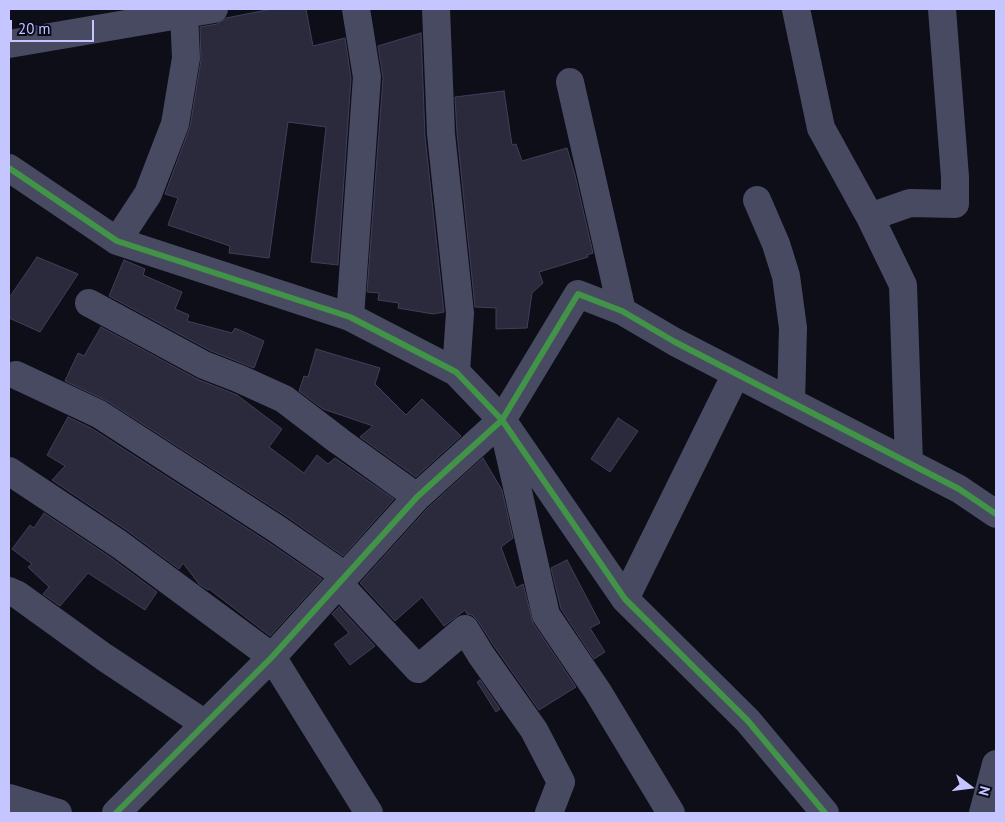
<!DOCTYPE html>
<style>
body{margin:0}
#map{position:relative;width:1005px;height:822px;overflow:hidden;background:#0e0e18;font-family:"PT Sans",sans-serif}
canvas{display:block}
.frame{position:absolute;inset:0;border:10px solid #c5c5ff;pointer-events:none}
.north{position:absolute;left:945px;top:762px;width:50px;height:50px;-webkit-text-stroke:4px #0b0a1c;paint-order:stroke;rotate:105deg;font-size:14px;font-weight:700;line-height:20px;text-align:center;color:#c5c5ff}
.north::after{content:'';display:block;margin:auto;width:18px;height:22px;background:#c5c5ff;clip-path:polygon(50% 0,100% 100%,50% 72%,0 100%)}
.scale{position:absolute;left:10px;top:20px;width:84px;height:22px;box-sizing:border-box;border:2px solid #c5c5ff;border-top:0;padding-left:6px;font-size:15px;line-height:18px;white-space:nowrap;color:#c5c5ff;-webkit-text-stroke:4px #0b0a1c;paint-order:stroke}
</style>
<div id="map">
<canvas width="1005" height="822"></canvas>
<div class="frame"></div>
<div class="north">N</div>
<div class="scale">20 m</div>
</div>
<script>
const c = document.querySelector('canvas').getContext('2d');
c.lineJoin = 'round';
function fill(path, color) { c.fillStyle = color; c.fill(path, 'evenodd'); }
const toPath = rows => new Path2D(rows.map(r => 'M' + r).join(''));
function stroke(path, color, width, dash) { c.strokeStyle = color; c.lineWidth = width; c.lineCap = dash ? 'butt' : 'round'; c.setLineDash(dash || []); c.stroke(path); }
const building = toPath([
 [272,9,306,9,313,46,345,38,351,78,338,265,311,262,326,127,288,122,269,258,229,253,230,246,168,225,178,198,165,194,190,127,201,60,200,27,217,24,226,18,272,9],
 [421,33,425,136,444,312,433,314,398,308,399,303,378,300,379,293,367,292,383,78,378,46,421,33],
 [504,91,512,145,516,144,522,161,567,148,575,175,593,253,587,255,588,257,539,272,543,283,532,293,527,328,496,329,496,308,475,307,457,133,455,97,504,91],
 [37,257,78,274,40,332,9,318,9,298,37,257],
 [124,260,145,269,143,275,182,292,175,309,189,315,187,321,232,333,235,328,264,341,254,368,211,351,109,296,124,260],
 [101,327,197,379,237,395,282,429,269,447,304,473,317,455,328,464,335,458,394,499,343,556,286,516,107,401,65,381,78,353,84,356,101,327],
 [316,349,380,368,375,384,406,415,422,399,461,436,416,477,360,437,373,426,323,409,299,391,304,376,308,377,316,349],
 [68,417,91,428,268,542,322,579,270,636,209,589,208,590,199,584,183,563,179,569,128,531,52,480,65,466,47,455,68,417],
 [618,418,638,431,610,472,591,459,618,418],
 [483,458,502,490,513,538,501,547,516,588,523,584,533,623,576,687,539,710,494,646,478,621,472,615,467,614,465,610,444,626,422,597,395,621,360,583,428,508,483,458],
 [44,513,110,557,157,592,145,610,88,573,60,606,43,594,49,587,28,567,32,564,12,549,30,525,34,528,44,513],
 [567,560,600,623,590,628,605,652,594,659,561,609,551,568,567,560],
 [339,607,375,646,350,665,334,644,349,633,332,614,339,607],
 [480,680,500,709,496,712,477,682,480,680]
]);
fill(building, '#2b2a3c');
stroke(building, '#403f58', 1);
stroke(toPath([
 [436,9,441,134,460,313,456,372],
 [796,9,821,128,870,217,903,285,909,463],
 [9,44,214,9],
 [570,82,622,311],
 [9,168,117,241,350,317,456,372,502,420,625,599,748,721,825,813],
 [757,200,776,244,786,276,793,328,791,402],
 [870,217,910,203,955,204,955,177,942,9],
 [117,241,148,194,175,124,186,58,184,13],
 [89,303,204,365,240,379,284,399,339,441,417,497],
 [350,317,367,77,356,9],
 [16,375,99,414,277,529,345,576],
 [505,434,546,615,598,692,671,813],
 [9,471,119,544,272,657,369,813],
 [339,584,418,669,465,629,481,655,534,730,561,782,549,813],
 [9,591,18,595,104,657,205,724],
 [625,599,736,374],
 [9,798,58,813],
 [116,813,272,657,417,497,502,420,578,294,622,311,675,342,959,489,996,514],
 [983,813,996,764]
]), '#484a62', 28);
stroke(toPath([
 [9,168,117,241,350,317,456,372,502,420,625,599,748,721,825,813],
 [116,813,272,657,417,497,502,420,578,294,622,311,675,342,959,489,996,514]
]), '#419447', 6);
</script>
